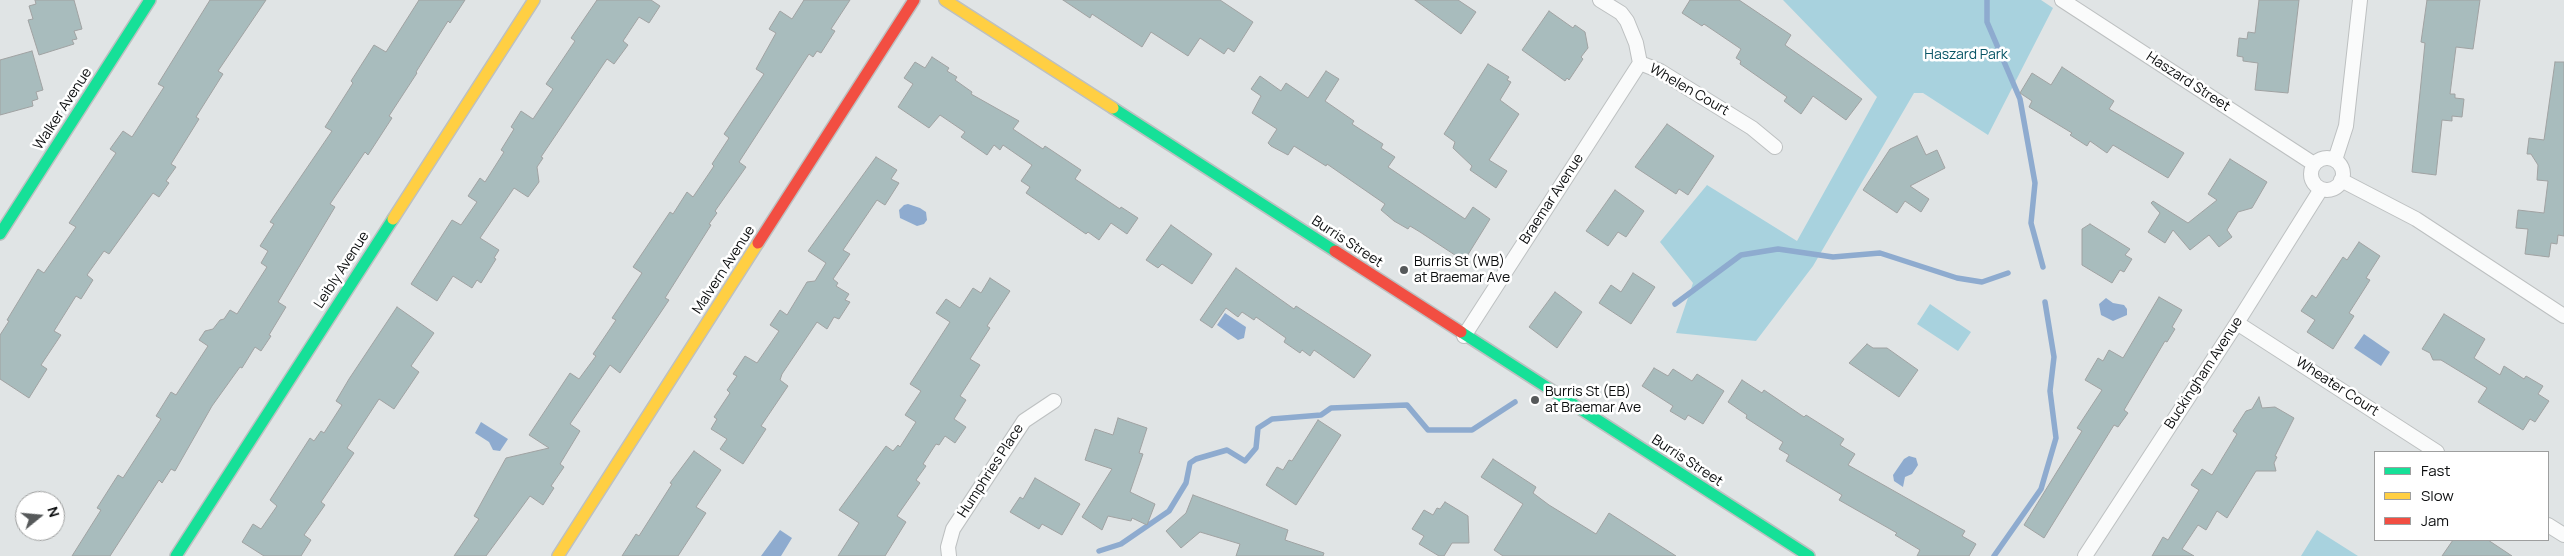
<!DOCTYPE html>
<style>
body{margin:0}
#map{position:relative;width:2564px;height:556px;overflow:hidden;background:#e0e4e5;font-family:Manrope,sans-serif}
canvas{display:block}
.legend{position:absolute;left:2374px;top:451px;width:175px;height:90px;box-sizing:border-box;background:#fff;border:1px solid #9e9f9f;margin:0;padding:6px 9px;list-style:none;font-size:15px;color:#0c0e0f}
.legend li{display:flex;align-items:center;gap:10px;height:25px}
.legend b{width:25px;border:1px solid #9e9f9f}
.north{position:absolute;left:15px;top:491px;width:50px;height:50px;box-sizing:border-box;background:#fff;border:1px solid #9e9f9f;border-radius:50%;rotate:73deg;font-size:14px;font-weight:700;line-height:20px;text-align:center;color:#0c0e0f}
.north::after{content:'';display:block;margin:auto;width:18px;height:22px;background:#56595a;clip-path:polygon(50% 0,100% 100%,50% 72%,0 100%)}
</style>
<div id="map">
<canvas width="2564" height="556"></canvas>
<ul class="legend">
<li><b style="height:6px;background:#16e098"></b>Fast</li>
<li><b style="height:6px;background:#ffcf43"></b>Slow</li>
<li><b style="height:6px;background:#f24e42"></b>Jam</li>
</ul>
<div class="north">N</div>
</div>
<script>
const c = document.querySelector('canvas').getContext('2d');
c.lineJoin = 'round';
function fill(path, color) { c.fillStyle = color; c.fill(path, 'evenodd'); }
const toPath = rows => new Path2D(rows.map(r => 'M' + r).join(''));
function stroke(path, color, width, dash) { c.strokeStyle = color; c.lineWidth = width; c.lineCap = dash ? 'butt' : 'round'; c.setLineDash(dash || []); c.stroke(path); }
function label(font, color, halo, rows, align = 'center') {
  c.font = font + ' Manrope,sans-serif'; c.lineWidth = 5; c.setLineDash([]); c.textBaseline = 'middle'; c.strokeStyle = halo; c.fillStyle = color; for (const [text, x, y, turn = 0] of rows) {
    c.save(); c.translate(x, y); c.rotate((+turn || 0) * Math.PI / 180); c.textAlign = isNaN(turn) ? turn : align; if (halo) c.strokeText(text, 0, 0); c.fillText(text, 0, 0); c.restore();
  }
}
fill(toPath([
 [1783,0,2041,0,2053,8,1988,135,1923,93,1914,93,1813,266,1756,341,1676,333,1693,283,1660,242,1707,185,1797,241,1877,97],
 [1930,304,1971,332,1958,351,1917,324],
 [2317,530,2358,556,2301,556]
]), '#a8d2de');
fill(toPath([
 [908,204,920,208,926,212,927,220,924,224,917,226,900,218,899,210,904,205],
 [2106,298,2113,303,2124,305,2127,309,2127,315,2113,321,2101,315,2099,304],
 [1225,313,1246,327,1244,338,1238,340,1217,325],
 [2364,334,2390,352,2381,366,2354,348],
 [481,422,508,439,500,451,493,450,489,442,475,433],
 [1909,456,1916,458,1918,465,1912,474,1905,477,1903,487,1894,481,1893,475,1904,459],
 [780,530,792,538,781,556,761,556]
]), '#8eabcf');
stroke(toPath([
 [1987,0,1987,22,2020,99,2035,183,2031,223,2043,267],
 [1675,304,1741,255,1778,249,1833,257,1880,253,1957,278,1982,282,2008,273],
 [1099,551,1121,544,1169,511,1186,483,1190,463,1196,459,1227,450,1245,461,1256,448,1258,428,1272,419,1321,415,1331,408,1407,405,1428,430,1472,430,1515,402],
 [1994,556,2041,489,2056,438,2050,391,2054,357,2045,302]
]), '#8eabcf', 5.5);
const building = toPath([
 [35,0,74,0,82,29,74,31,77,39,72,40,74,44,39,55,28,20,33,19,29,6,36,4,35,0],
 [210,0,266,0,218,71,223,74,196,117,199,119,171,164,176,167,166,181,169,183,159,197,153,193,109,254,104,251,87,275,93,280,81,299,76,296,54,331,61,335,41,365,47,369,29,398,0,379,0,335,9,321,7,320,38,269,44,273,76,227,69,223,116,153,110,149,123,131,132,137,164,87,158,84,210,0],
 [419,0,465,0,450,23,448,21,416,72,417,73,389,116,392,118,368,155,365,152,330,204,335,207,278,302,286,307,269,335,271,336,261,351,255,347,242,368,240,367,212,406,175,471,171,469,162,483,159,480,110,556,72,556,101,510,97,508,118,475,123,478,161,419,156,416,171,392,176,395,208,346,199,340,205,331,213,329,220,320,224,319,230,310,237,314,267,267,261,263,268,251,260,246,274,224,270,222,332,131,325,127,353,83,351,81,374,45,386,52,419,0],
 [597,0,651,0,660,6,649,23,639,17,623,41,628,45,614,64,607,59,541,157,543,158,537,167,539,182,528,197,514,188,480,238,499,250,494,258,496,259,481,283,477,280,472,288,453,276,437,301,411,284,452,220,461,225,477,202,468,196,480,178,485,182,504,152,501,150,514,129,511,127,521,111,533,119,553,89,546,84,575,41,571,38,597,0],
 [804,0,850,0,831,29,835,31,821,53,817,51,813,57,809,54,739,162,746,167,715,211,717,213,709,224,711,225,665,298,669,300,620,373,610,365,570,424,580,431,560,464,564,467,551,486,554,488,543,505,530,496,486,556,454,556,479,519,474,516,506,458,549,448,529,435,570,373,579,379,596,356,593,354,616,320,612,318,642,273,633,267,670,212,673,214,687,192,693,197,714,166,712,164,729,138,724,134,764,74,756,69,776,33,769,29,780,11,792,19,804,0],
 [1063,0,1220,0,1253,22,1234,52,1228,48,1224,54,1200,38,1188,56,1151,32,1142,47,1092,14,1090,18,1063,0],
 [1415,0,1458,0,1476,12,1461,34,1415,0],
 [1690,0,1739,0,1791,35,1785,45,1862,99,1846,120,1813,96,1801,114,1784,101,1787,97,1740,64,1741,61,1736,58,1741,49,1704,24,1702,26,1682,13,1690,0],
 [2259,0,2299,0,2288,93,2255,90,2258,63,2243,61,2243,57,2237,56,2239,38,2247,39,2248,32,2255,33,2259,0],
 [2427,0,2480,0,2473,49,2456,47,2450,94,2455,94,2455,98,2464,99,2462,117,2452,116,2452,121,2442,120,2436,175,2412,172,2425,43,2421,42,2427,0],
 [1549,11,1573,28,1575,25,1585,32,1588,48,1581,57,1583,59,1569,80,1567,78,1565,81,1522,50,1549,11],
 [32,51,43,90,36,92,38,99,32,101,33,106,0,115,0,60,32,51],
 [932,57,949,68,947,71,957,77,955,80,972,92,971,94,1019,121,1013,129,1043,149,1045,146,1081,170,1075,179,1120,209,1121,207,1138,218,1127,234,1111,223,1099,240,1088,232,1086,234,1026,193,1030,187,1021,181,1032,165,1003,145,1000,150,994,145,987,155,961,137,965,132,940,115,929,128,898,107,913,84,904,78,915,62,925,68,932,57],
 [2555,62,2564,62,2564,236,2558,235,2557,244,2551,243,2549,257,2525,254,2528,229,2516,228,2518,210,2544,213,2548,181,2537,180,2538,165,2531,154,2527,154,2529,138,2544,140,2555,62],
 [1488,64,1509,77,1507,80,1511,82,1500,100,1519,114,1489,160,1507,171,1496,188,1470,170,1472,166,1453,148,1455,142,1444,134,1488,64],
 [2062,67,2114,101,2109,109,2184,153,2168,178,2113,145,2107,153,2090,141,2087,146,2070,135,2072,133,2029,107,2032,101,2020,93,2032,73,2051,85,2062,67],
 [1326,71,1339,79,1325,101,1354,121,1352,124,1383,144,1381,148,1395,157,1388,167,1465,219,1473,207,1490,219,1464,261,1420,232,1410,226,1408,229,1394,221,1381,210,1385,204,1327,164,1326,166,1294,146,1288,155,1271,146,1268,143,1277,129,1252,113,1261,96,1251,89,1260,76,1281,91,1286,83,1308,98,1326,71],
 [1667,124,1714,156,1688,195,1679,189,1676,194,1635,167,1667,124],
 [1917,136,1926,155,1937,150,1945,168,1910,186,1929,199,1921,212,1905,201,1897,213,1863,190,1890,149,1917,136],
 [876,157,897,170,891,179,899,183,885,205,877,200,843,250,850,254,833,279,838,283,836,286,849,294,845,300,850,302,839,319,834,317,827,329,817,322,782,374,780,380,788,386,761,426,766,429,743,464,720,449,727,439,711,429,717,419,714,417,730,393,727,390,737,376,733,374,745,356,757,363,779,331,770,325,780,310,787,315,807,282,815,281,826,263,808,251,876,157],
 [2230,159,2267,182,2252,208,2238,212,2227,230,2232,237,2219,247,2209,235,2190,250,2173,230,2165,243,2148,232,2160,213,2151,203,2153,201,2188,223,2217,200,2208,194,2230,159],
 [1615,190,1644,211,1626,237,1618,232,1608,246,1586,231,1615,190],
 [2090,224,2130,249,2125,255,2132,259,2124,272,2120,270,2112,283,2082,265,2082,229,2090,224],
 [1171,225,1212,254,1192,284,1162,264,1158,268,1146,260,1171,225],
 [2359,242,2380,256,2366,278,2370,280,2349,313,2354,316,2333,349,2307,332,2315,320,2301,311,2312,295,2316,298,2343,257,2347,260,2359,242],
 [1236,268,1294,309,1296,306,1371,355,1354,378,1314,350,1310,356,1302,350,1300,353,1284,342,1286,338,1256,317,1254,320,1242,312,1238,317,1226,308,1212,328,1200,320,1236,268],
 [1633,273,1655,287,1631,324,1599,303,1611,285,1621,292,1633,273],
 [990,278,1010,291,987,326,990,328,970,359,980,365,960,396,966,400,954,419,966,427,955,443,945,436,939,445,936,444,923,464,926,466,916,480,920,483,897,516,906,522,885,556,838,556,859,523,839,510,886,446,893,451,898,445,900,447,916,422,905,415,921,391,910,384,950,322,936,313,946,299,960,308,973,288,981,293,990,278],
 [1555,292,1582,312,1557,348,1529,327,1555,292],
 [2159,297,2182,310,2172,327,2175,329,2167,342,2165,341,2124,410,2128,413,2118,427,2114,425,2044,538,2024,525,2082,431,2077,428,2102,390,2085,380,2098,358,2103,361,2109,350,2123,358,2159,297],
 [397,307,434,333,411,366,419,372,394,409,379,399,347,448,354,453,321,502,325,505,304,535,311,540,301,556,264,556,242,542,253,524,261,529,277,506,270,500,310,438,314,441,321,431,324,433,342,405,336,401,349,379,397,307],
 [2444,314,2485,339,2474,358,2500,375,2504,366,2524,379,2526,376,2543,386,2538,394,2549,401,2535,422,2530,419,2523,430,2478,402,2487,388,2441,360,2433,360,2430,353,2422,349,2444,314],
 [1867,344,1873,348,1887,348,1918,370,1899,397,1849,363,1867,344],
 [1654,368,1668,376,1673,369,1692,381,1697,374,1724,391,1703,424,1688,415,1685,420,1670,411,1673,406,1642,386,1654,368],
 [1742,380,1762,393,1764,390,1804,417,1806,415,1844,439,1840,445,1855,454,1848,465,1965,531,1962,536,1976,544,1969,556,1917,556,1920,550,1895,535,1897,533,1839,500,1842,495,1786,461,1789,455,1779,449,1783,442,1746,418,1747,415,1728,402,1742,380],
 [2259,397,2262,408,2275,407,2294,418,2275,456,2277,457,2274,463,2276,471,2256,471,2227,518,2217,511,2206,530,2198,525,2182,549,2194,556,2152,556,2163,537,2168,540,2199,490,2191,485,2202,469,2212,475,2237,434,2233,431,2246,411,2252,409,2259,397],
 [1118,418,1147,428,1139,453,1143,454,1130,492,1155,504,1147,525,1132,518,1131,521,1108,516,1102,530,1082,517,1112,469,1085,460,1095,429,1113,435,1118,418],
 [1318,420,1341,435,1296,505,1266,485,1277,467,1283,470,1289,460,1292,461,1318,420],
 [694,451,721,470,696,507,706,513,678,556,622,556,636,534,639,536,672,484,670,483,694,451],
 [1493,459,1536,487,1533,493,1549,505,1596,534,1609,513,1676,556,1503,556,1494,550,1523,504,1481,477,1493,459],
 [1035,478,1080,504,1062,535,1042,524,1039,529,1010,512,1020,497,1023,499,1035,478],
 [1193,495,1288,530,1285,540,1324,553,1323,556,1236,556,1240,544,1200,532,1181,548,1166,531,1186,513,1193,495],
 [1445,502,1468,516,1469,543,1452,543,1444,556,1439,556,1419,544,1424,536,1412,529,1424,510,1433,515,1437,508,1440,509,1445,502],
 [2453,540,2488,540,2512,556,2442,556,2453,540]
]);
fill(building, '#a8bcbd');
stroke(building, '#a0a2a2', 1);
const street = toPath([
 [1600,0,1621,13,1627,21,1636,43,1640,63,1660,71,1752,128,1775,147],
 [2062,0,2314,164],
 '2311 174a16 16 0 1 1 32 0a16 16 0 1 1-32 0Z',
 [2335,160,2346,126,2360,0],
 [2341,180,2416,219,2564,316],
 [2237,323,2437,452],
 [1464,336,1640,63],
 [2548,525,2564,535],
 [949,556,948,547,953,529,1024,421,1054,401],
 [2085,556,2237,323,2321,189]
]);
const fast = toPath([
 [1113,108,1335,251],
 [0,234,150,0],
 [1461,332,1809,556],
 [176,556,393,219]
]);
const slow = toPath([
 [945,0,1113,108],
 [393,219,534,0],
 [558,556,758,243]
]);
const jam = toPath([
 [758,243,914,0],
 [1335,251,1461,332]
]);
stroke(street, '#bdc0c1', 16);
stroke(fast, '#bdc0c1', 14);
stroke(slow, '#bdc0c1', 14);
stroke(jam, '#bdc0c1', 14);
stroke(street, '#fafbfb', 14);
stroke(fast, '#16e098', 11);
stroke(slow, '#ffcf43', 11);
stroke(jam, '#f24e42', 11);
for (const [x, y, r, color] of [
 [1404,270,5,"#56595a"],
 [1535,400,5,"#56595a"]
]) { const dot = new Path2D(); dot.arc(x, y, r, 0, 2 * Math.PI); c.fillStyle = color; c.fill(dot); stroke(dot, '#fff', 2); }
label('14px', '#075465', '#fff', [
 ["Haszard Park",1966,55]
]);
label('14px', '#0c0e0f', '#fff', [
 ["Haszard Street",2188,82,33],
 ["Whelen Court",1689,90,30],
 ["Walker Avenue",63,109,-57],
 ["Braemar Avenue",1552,199,-57],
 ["Burris Street",1347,242,33],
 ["Leibly Avenue",342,270,-57],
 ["Malvern Avenue",724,270,-57],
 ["Buckingham Avenue",2204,373,-57],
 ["Wheater Court",2337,387,33],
 ["Burris Street",1687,461,33],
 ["Humphries Place",991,471,-57]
]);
label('14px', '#0c0e0f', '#fff', [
 ["Burris St (WB)",1414,262],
 ["at Braemar Ave",1414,278],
 ["Burris St (EB)",1545,392],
 ["at Braemar Ave",1545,408]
], 'left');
</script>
